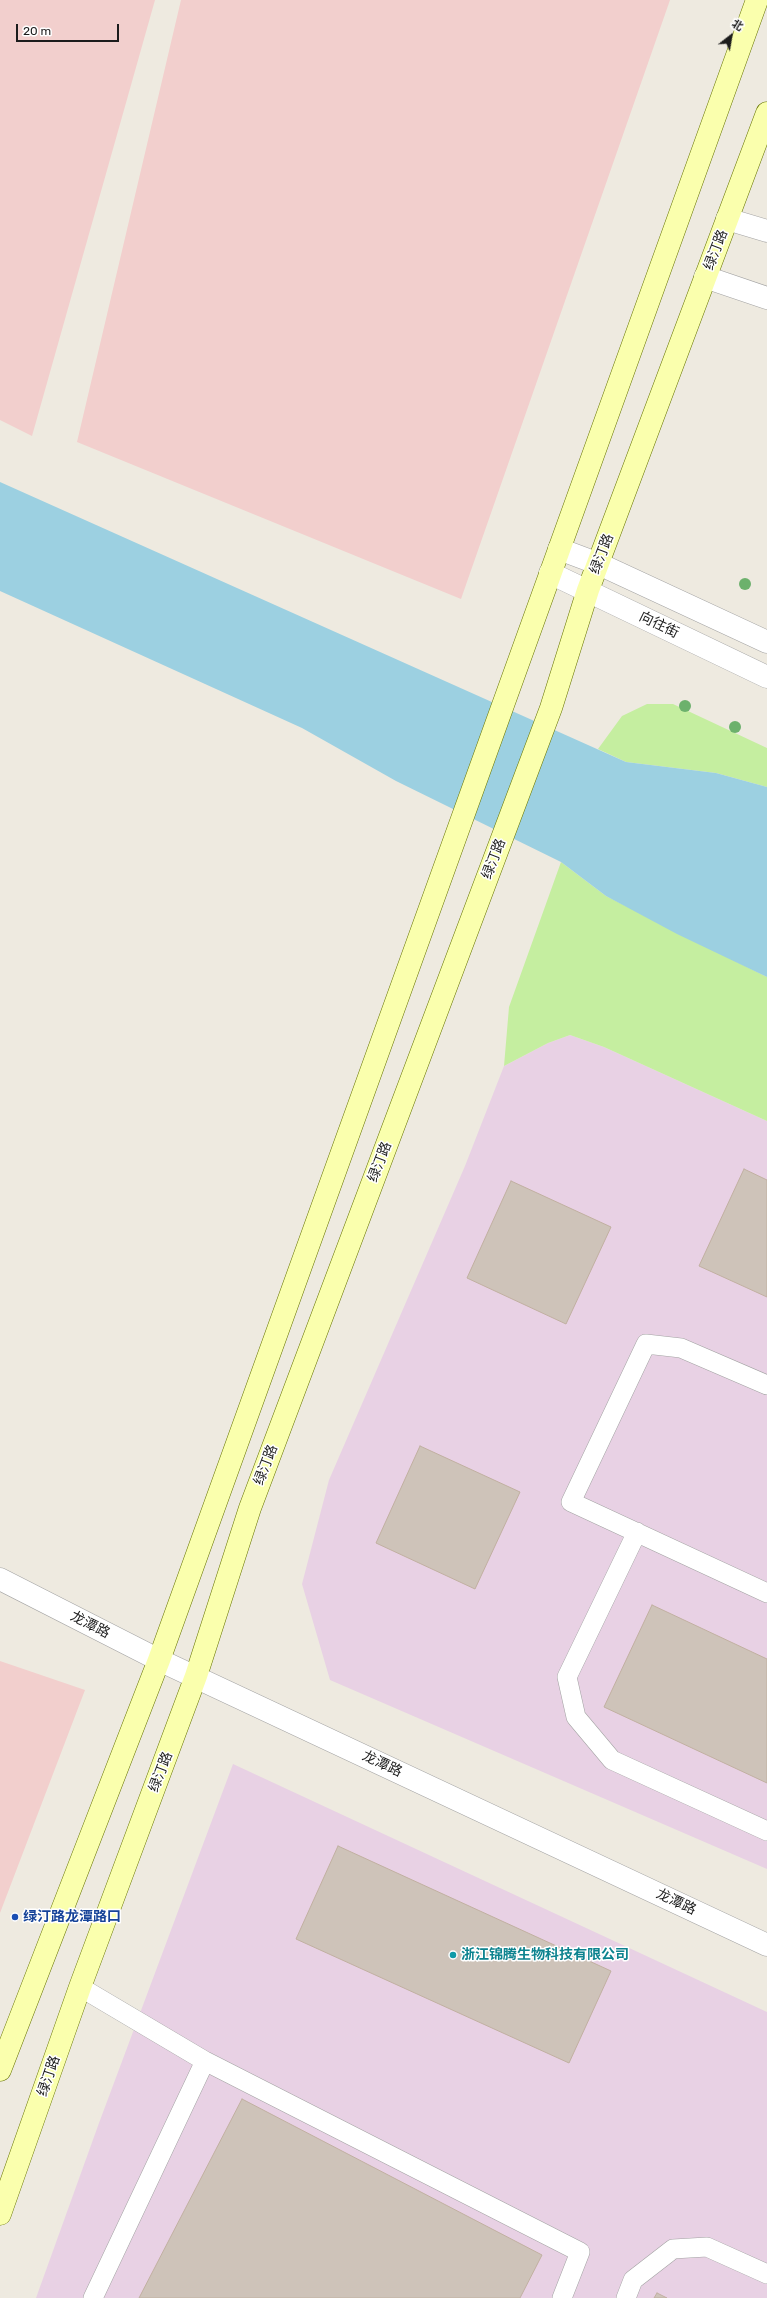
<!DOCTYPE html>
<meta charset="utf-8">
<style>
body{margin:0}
#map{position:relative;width:767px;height:2298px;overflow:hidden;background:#eeeae0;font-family:Rubik,"Noto Sans SC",sans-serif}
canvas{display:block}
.north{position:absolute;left:711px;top:16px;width:40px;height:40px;-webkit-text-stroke:3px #fff;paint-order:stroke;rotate:31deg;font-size:11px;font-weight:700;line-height:16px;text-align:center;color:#1c1c1c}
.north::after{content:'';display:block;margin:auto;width:14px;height:18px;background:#1c1c1c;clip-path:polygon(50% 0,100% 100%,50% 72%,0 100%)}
.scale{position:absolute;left:16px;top:24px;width:103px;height:18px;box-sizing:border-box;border:2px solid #1c1c1c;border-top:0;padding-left:5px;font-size:12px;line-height:14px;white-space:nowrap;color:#1c1c1c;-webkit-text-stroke:3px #fff;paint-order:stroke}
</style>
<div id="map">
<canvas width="767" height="2298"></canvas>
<div class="north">北</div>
<div class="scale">20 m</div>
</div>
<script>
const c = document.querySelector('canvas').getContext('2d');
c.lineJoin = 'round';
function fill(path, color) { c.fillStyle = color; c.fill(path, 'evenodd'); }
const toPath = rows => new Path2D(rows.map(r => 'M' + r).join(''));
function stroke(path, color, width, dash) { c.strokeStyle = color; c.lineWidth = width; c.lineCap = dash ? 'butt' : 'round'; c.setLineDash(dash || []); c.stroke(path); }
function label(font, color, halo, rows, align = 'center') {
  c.font = font + ' Rubik,"Noto Sans SC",sans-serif'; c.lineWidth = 3; c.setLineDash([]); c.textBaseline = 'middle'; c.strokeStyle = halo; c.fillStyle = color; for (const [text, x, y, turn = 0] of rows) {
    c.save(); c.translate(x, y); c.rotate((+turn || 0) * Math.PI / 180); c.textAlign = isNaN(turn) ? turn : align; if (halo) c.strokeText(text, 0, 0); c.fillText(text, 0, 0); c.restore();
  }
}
fill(toPath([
 [0,0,155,0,32,436,0,420],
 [181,0,670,0,461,599,77,442],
 [0,1661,85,1690,0,1913]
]), '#f2cfcd');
fill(toPath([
 [570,1035,604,1047,767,1121,767,1869,330,1680,302,1584,329,1480,465,1166,504,1066,548,1043],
 [233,1764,767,2012,767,2298,36,2298,99,2123]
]), '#e8d1e4');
fill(toPath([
 [647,704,673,704,767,748,767,787,716,773,626,762,598,749,622,716],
 [561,862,606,896,767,977,767,1121,604,1047,570,1035,548,1043,504,1066,509,1007]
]), '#c5eea0');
fill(toPath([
 [0,482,626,762,716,773,767,787,767,977,677,934,606,896,561,862,396,781,302,728,0,591]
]), '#9cd0e1');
const building = toPath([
 [744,1169,767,1180,767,1297,699,1266,744,1169],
 [511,1181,611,1227,566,1324,467,1278,511,1181],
 [420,1446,520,1492,475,1589,376,1543,420,1446],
 [652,1605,767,1659,767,1783,604,1707,652,1605],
 [338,1846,611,1971,569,2063,296,1939,338,1846],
 [242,2099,542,2255,520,2298,139,2298,242,2099],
 [657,2293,667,2298,654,2298,657,2293]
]);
fill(building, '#cec3b9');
stroke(building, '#c1b0a1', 1);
const service = toPath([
 [767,1385,681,1348,646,1344,571,1502,767,1593],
 [637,1532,567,1677,576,1717,612,1760,767,1831],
 [80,1987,205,2061,93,2298],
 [205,2061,580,2252,562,2298],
 [626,2298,633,2280,673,2249,707,2247,767,2274]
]);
const tertiary = toPath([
 [727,219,767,231],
 [705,277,767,298],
 [559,549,599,564,767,642],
 [550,573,767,677],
 [0,1579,159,1660,767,1945]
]);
const secondary = toPath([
 [0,2070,159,1660,757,0],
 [0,2214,80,1987,196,1676,250,1508,551,708,588,590,767,113]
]);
stroke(service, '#a3a3a3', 20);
stroke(tertiary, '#a3a3a3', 23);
stroke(secondary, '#677500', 23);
stroke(service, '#fff', 19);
stroke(tertiary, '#fff', 22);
stroke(secondary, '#faffad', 22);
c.fillStyle = '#6cb16c';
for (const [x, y] of [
 [745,584],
 [685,706],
 [735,727]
]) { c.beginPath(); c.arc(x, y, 6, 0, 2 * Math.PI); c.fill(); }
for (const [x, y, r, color] of [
 [15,1917,4,"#1a4fb4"],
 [453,1955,4,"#0f9aa8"]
]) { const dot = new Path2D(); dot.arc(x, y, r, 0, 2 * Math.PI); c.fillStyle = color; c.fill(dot); stroke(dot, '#fff', 1.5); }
label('14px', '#1c1c1c', '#fff', [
 ["绿汀路",716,250,-69],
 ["绿汀路",602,554,-69],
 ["向往街",659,625,26],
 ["绿汀路",494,859,-69],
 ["绿汀路",380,1162,-69],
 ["绿汀路",266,1465,-69],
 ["龙潭路",90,1625,27],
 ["龙潭路",382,1764,25],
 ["绿汀路",161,1772,-69],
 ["龙潭路",676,1902,25],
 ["绿汀路",49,2076,-71]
]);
label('bold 14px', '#164399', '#fff', [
 ["绿汀路龙潭路口",23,1917]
], 'left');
label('bold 14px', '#0d838f', '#fff', [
 ["浙江锦腾生物科技有限公司",461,1955]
], 'left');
</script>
